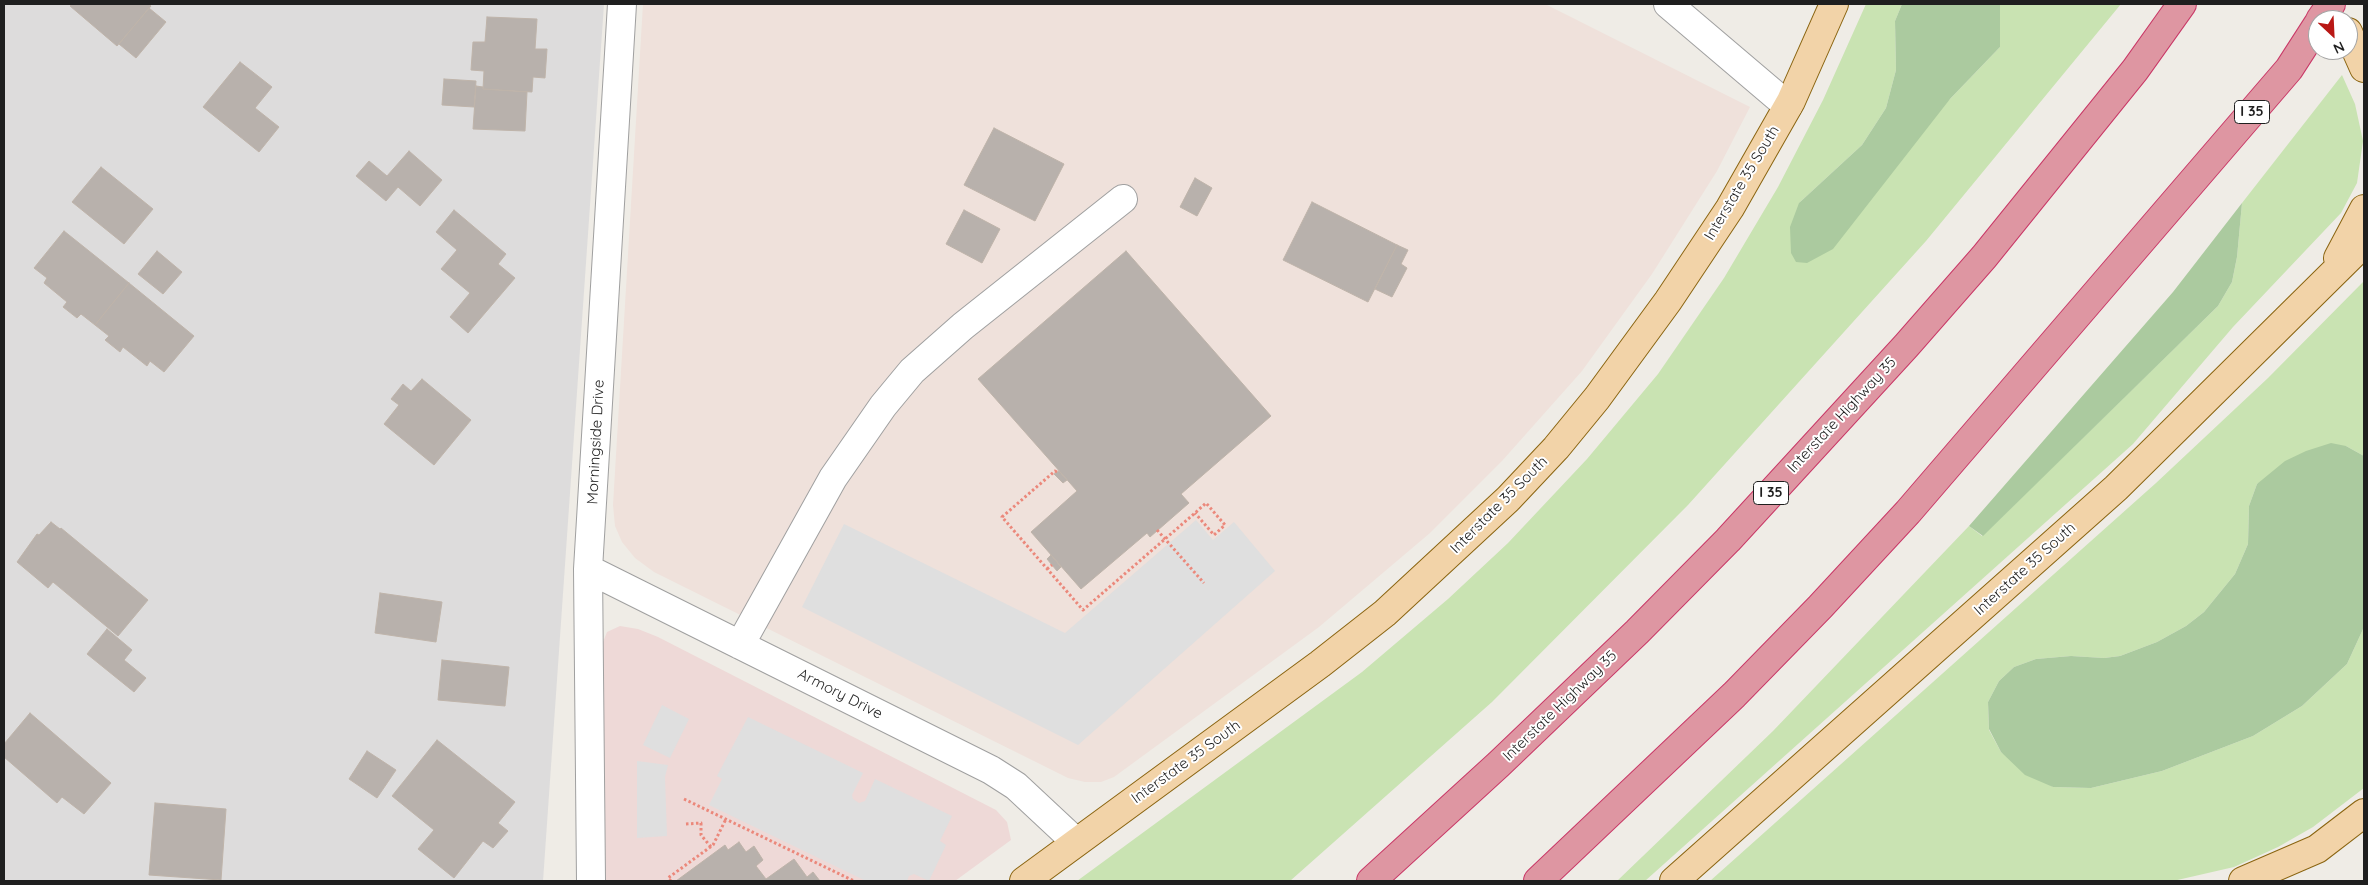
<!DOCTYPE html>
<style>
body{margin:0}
#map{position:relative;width:2368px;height:885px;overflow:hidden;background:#efece6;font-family:Quicksand,sans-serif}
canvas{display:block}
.frame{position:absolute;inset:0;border:5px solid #1f1f1f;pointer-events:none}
.north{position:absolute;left:2308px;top:10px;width:50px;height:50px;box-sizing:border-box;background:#fff;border:1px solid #a5a5a5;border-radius:50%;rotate:155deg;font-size:14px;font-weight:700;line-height:20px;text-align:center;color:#1f1f1f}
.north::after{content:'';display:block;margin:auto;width:18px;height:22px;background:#b91815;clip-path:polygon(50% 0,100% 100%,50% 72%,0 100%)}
</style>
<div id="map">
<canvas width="2368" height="885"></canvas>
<div class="frame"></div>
<div class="north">N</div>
</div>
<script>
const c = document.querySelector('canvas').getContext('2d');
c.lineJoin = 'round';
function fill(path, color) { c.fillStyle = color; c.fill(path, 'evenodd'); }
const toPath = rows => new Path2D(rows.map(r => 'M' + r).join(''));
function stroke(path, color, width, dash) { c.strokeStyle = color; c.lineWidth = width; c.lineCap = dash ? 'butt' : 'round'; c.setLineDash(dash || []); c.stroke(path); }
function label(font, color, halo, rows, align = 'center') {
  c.font = font + ' Quicksand,sans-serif'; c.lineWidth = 4; c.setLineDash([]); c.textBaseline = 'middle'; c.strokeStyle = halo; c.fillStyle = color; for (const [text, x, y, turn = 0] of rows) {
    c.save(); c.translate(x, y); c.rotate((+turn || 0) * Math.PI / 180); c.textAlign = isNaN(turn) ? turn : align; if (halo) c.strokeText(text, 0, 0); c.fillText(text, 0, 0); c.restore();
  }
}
fill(toPath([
 [4,4,604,4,543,881,4,881]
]), '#dddcdc');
fill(toPath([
 [620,626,638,629,658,637,996,810,1007,822,1011,840,955,881,587,881,603,642,607,632]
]), '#eed9d7');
fill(toPath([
 [643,4,1545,4,1750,107,1717,171,1652,274,1582,371,1502,461,1430,533,1319,627,1114,777,1101,782,1085,782,1068,778,654,572,635,558,622,542,615,526,613,505]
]), '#efe1db');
fill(toPath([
 [1866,4,1902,4,1895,21,1896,70,1886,108,1862,145,1799,203,1950,99,2000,47,2000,4,2121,4,1926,241,1688,505,1492,702,1290,881,1077,881,1362,672,1448,599,1508,543,1587,459,1658,374,1724,278,1778,187,1823,100],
 [2342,75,2355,104,2363,141,2357,183,2341,213,2233,327,2133,444,1645,881,1617,881,1773,731,1969,526,1982,536,2218,306,2232,282,2237,257,2242,203],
 [2364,281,2364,456,2346,446,2257,484,2249,506,2248,544,2235,574,2204,612,2186,626,2157,642,2120,656,2104,658,2071,656,2036,659,2014,667,1999,681,1988,702,1989,730,2001,752,2053,787,2091,788,2162,771,2253,736,2302,706,2347,664,2364,627,2364,788,2313,827,2278,847,2234,867,2173,881,1710,881,2156,483,2268,378]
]), '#c9e3b2');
fill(toPath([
 [1902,4,2000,4,2000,47,1950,99,1833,249,1807,263,1796,262,1791,253,1790,227,1799,203,1862,145,1886,108,1896,70,1895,21],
 [2242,203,2237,257,2232,282,2218,306,1983,536,1969,526,2173,292],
 [2331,443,2346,446,2364,456,2364,627,2347,664,2302,706,2253,736,2162,771,2091,788,2053,787,2025,775,2001,752,1989,729,1988,702,1999,681,2014,667,2036,659,2071,656,2104,658,2120,656,2157,642,2186,626,2204,612,2235,574,2248,544,2249,506,2257,484,2285,461,2306,451]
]), '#abca9f');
fill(toPath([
 [1196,520,1213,540,1234,522,1275,571,1078,745,802,607,844,524,1065,633],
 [662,705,689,719,670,758,643,745],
 [748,717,863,773,852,795,853,799,859,803,865,801,875,779,952,816,940,841,946,845,929,881,914,874,909,876,907,881,866,881,709,805,722,779,717,776],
 [637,761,668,765,665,777,667,836,637,838]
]), '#dfdfdf');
const building = toPath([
 [72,4,148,4,151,6,117,46,70,6,72,4],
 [149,8,166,22,136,58,119,44,149,8],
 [487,17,537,19,535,49,547,49,545,78,533,77,532,92,483,89,484,71,471,70,473,42,485,42,487,17],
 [240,62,272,87,255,108,279,127,259,152,203,107,240,62],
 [444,79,476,81,474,107,442,105,444,79],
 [476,86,483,87,483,89,527,92,525,131,473,129,476,86],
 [994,128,1064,164,1035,221,964,185,994,128],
 [409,151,442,180,420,206,398,187,386,201,356,176,369,161,387,176,409,151],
 [101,167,153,209,124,244,72,202,101,167],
 [1195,178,1212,188,1197,216,1180,207,1195,178],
 [1312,202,1397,245,1368,302,1283,260,1312,202],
 [454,210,506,254,498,264,515,278,468,333,450,317,470,293,441,269,457,250,436,232,454,210],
 [964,210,1000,229,982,263,946,244,964,210],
 [64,231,129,283,95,325,81,314,77,318,63,307,67,302,44,283,47,278,34,268,64,231],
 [1397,245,1408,250,1401,264,1407,268,1392,297,1375,289,1397,245],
 [157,251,182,272,163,294,138,274,157,251],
 [1126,251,1271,416,1181,494,1189,503,1150,537,1147,533,1081,589,1031,532,1077,491,978,379,1126,251],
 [129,283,194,336,164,372,150,361,147,366,123,347,120,352,105,340,109,336,95,325,129,283],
 [422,379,471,420,434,465,384,424,399,405,391,399,403,384,411,391,422,379],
 [1059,471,1067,480,1063,483,1054,474,1059,471],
 [51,522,60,529,61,528,148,600,118,636,53,582,48,588,17,562,37,534,39,535,51,522],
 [1051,555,1061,567,1057,571,1047,559,1051,555],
 [380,593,442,602,436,642,375,633,380,593],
 [107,629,132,650,124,660,146,678,134,692,87,654,107,629],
 [442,660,509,667,505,706,438,700,442,660],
 [30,713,111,783,84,814,62,797,57,803,4,757,4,744,30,713],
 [437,740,515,802,498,823,508,831,493,848,483,841,454,878,418,849,434,830,392,796,437,740],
 [367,751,396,770,377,798,349,779,367,751],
 [155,803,226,809,221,880,149,875,155,803],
 [739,842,746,852,754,846,763,860,756,866,766,879,794,859,807,877,813,872,820,881,676,881,725,845,728,850,739,842]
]);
fill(building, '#b8b1ac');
stroke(building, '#bfb4aa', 1);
const minor = toPath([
 [1668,4,1788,106],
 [588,569,991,770,1016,786,1076,842],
 [740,645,833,478,883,406,912,371,963,326,1123,199],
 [591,881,588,569,622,4]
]);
const major = toPath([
 [2348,32,2364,68],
 [2338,258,2364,209],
 [1024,881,1320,664,1385,613,1508,499,1556,448,1597,398,1668,301,1730,208,1791,101,1834,4],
 [1674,881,2116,488,2364,243],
 [2243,881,2317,849,2364,813]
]);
const highway = toPath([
 [2320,20,2331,4],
 [1371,881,1499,764,1637,632,1728,540,1906,346,1984,257,2135,70,2182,4],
 [1538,881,1734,695,1820,607,1908,512,2289,69,2318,24]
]);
stroke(minor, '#a0a0a0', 30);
stroke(major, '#8a6410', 30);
stroke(highway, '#c93867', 30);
stroke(toPath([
 [1057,472,1055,471,1002,517,1083,610,1165,539,1195,513,1206,503,1225,525,1214,535,1195,513],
 [1157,530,1204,583],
 [1047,569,1052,565],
 [684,799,854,881],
 [686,824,701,823,701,835,711,847],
 [671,881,668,878,713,845,726,819]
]), '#eb887b', 3, [2.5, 2.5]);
stroke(minor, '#fff', 28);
stroke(major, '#f2d3a8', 28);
stroke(highway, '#de96a2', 28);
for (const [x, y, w] of [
 [2252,112,35],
 [1771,493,35]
]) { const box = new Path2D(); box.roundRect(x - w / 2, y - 11.5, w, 23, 4); c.fillStyle = '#fff'; c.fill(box); stroke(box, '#1f1f1f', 1); }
label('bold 14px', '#1f1f1f', null, [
 ["I 35",2252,112],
 ["I 35",1771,493]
]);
label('15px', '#1f1f1f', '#fff', [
 ["Interstate 35 South",1742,183,-59],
 ["Interstate Highway 35",1842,415,-47],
 ["Morningside Drive",596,442,-87],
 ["Interstate 35 South",1499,505,-45],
 ["Interstate 35 South",2025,569,-42],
 ["Armory Drive",840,694,27],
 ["Interstate Highway 35",1560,706,-44],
 ["Interstate 35 South",1186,762,-36]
]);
</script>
